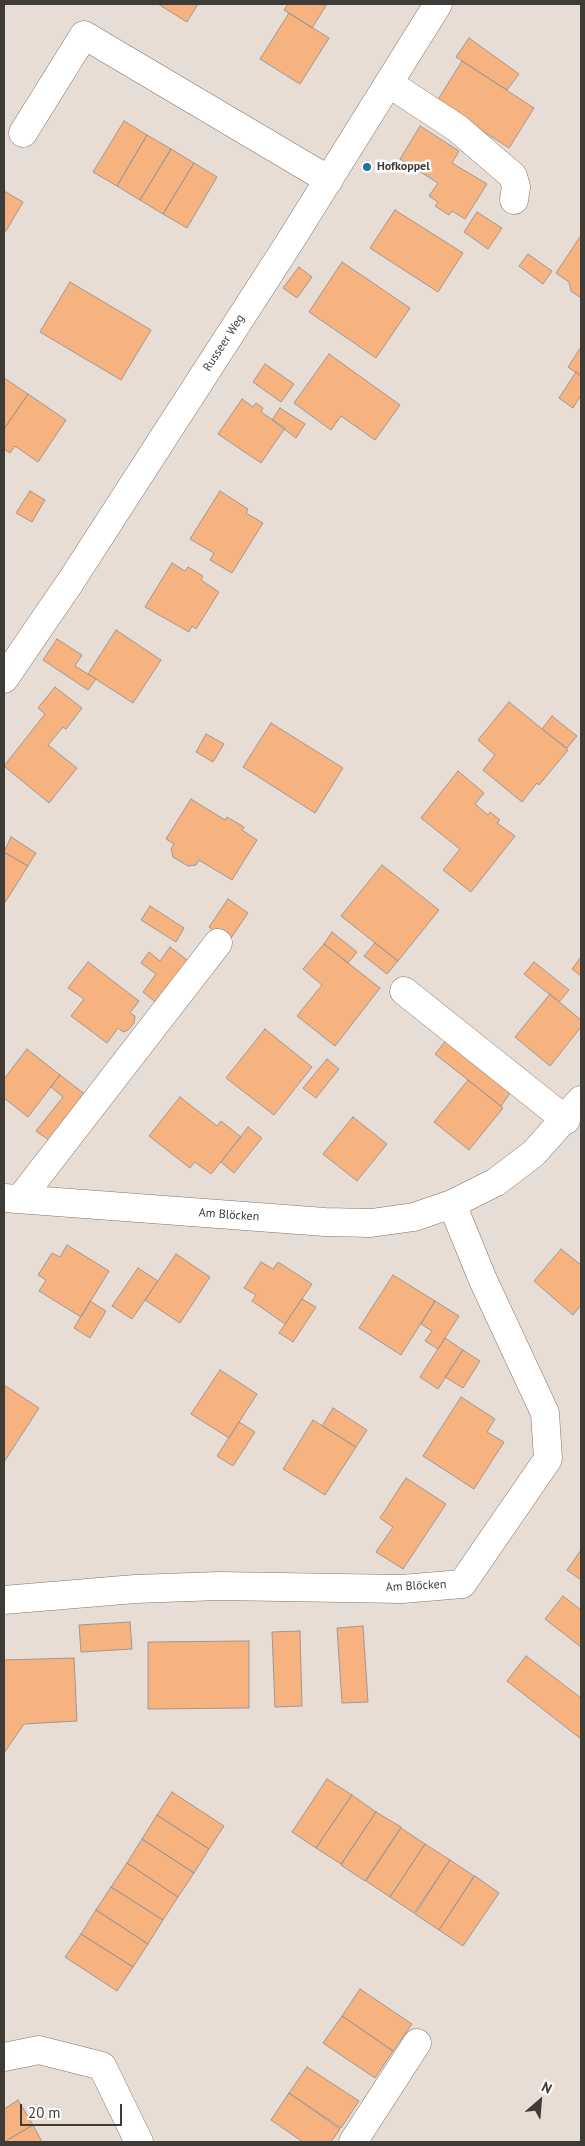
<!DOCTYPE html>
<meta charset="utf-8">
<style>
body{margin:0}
#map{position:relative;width:585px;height:2146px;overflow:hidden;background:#e8ddd5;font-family:"PT Sans",sans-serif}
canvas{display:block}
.frame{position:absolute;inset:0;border:5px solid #3f3b37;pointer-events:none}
.north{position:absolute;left:515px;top:2076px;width:50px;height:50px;-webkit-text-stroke:4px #fff;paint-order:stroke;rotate:27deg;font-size:14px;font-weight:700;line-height:20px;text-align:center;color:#3f3b37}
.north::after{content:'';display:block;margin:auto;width:18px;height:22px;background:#3f3b37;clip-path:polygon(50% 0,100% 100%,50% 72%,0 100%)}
.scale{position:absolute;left:20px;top:2104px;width:102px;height:22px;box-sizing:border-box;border:2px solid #3f3b37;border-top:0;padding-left:6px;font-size:15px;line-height:18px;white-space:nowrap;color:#3f3b37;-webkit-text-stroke:4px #fff;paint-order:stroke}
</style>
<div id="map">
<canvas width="585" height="2146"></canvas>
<div class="frame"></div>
<div class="north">N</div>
<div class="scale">20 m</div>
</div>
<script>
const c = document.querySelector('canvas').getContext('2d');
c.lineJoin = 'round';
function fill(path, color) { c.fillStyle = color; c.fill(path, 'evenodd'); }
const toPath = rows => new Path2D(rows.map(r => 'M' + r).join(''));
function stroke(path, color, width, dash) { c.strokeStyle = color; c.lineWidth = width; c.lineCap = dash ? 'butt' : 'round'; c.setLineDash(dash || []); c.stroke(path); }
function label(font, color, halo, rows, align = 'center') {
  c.font = font + ' "PT Sans",sans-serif'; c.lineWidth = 5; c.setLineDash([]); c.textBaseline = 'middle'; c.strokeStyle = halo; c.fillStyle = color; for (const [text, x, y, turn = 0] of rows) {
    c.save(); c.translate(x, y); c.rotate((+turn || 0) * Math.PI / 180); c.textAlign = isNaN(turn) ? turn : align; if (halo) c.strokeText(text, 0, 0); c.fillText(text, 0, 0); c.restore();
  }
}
const building = toPath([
 [158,4,198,4,187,22,158,4],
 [288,4,327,4,312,28,284,10,288,4],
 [289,13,329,38,300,84,260,59,289,13],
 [469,38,519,74,507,90,456,57,469,38],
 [462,61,534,108,509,148,437,101,462,61],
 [124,121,147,135,117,186,93,172,124,121],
 [420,126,459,151,452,163,487,184,465,219,452,211,449,215,435,206,438,202,429,196,438,183,400,159,420,126],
 [147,135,171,149,140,200,117,186,147,135],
 [171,149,194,163,163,214,140,200,171,149],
 [194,163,217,177,187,228,163,214,194,163],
 [4,191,23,202,6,231,4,230,4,191],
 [395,210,463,253,438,292,370,248,395,210],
 [477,212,502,228,488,249,464,232,477,212],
 [580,237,581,238,581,298,571,291,569,282,556,273,580,237],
 [528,254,552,271,543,284,519,266,528,254],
 [342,262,410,308,376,358,309,312,342,262],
 [299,267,312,277,297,298,283,288,299,267],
 [70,282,151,330,121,380,40,332,70,282],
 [581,347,581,376,568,367,581,347],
 [329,354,400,405,375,440,341,416,331,430,294,403,329,354],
 [265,364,294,384,281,402,253,382,265,364],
 [576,372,581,376,581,395,573,408,559,398,576,372],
 [4,378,28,394,4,429,4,378],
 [28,394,66,420,38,462,15,446,10,453,4,449,4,429,28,394],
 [242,399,253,407,256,403,263,408,261,412,285,428,261,463,218,434,242,399],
 [280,408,305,424,296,438,272,420,280,408],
 [30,491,45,500,32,522,16,513,30,491],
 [220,491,248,509,246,513,263,523,232,573,210,560,214,553,190,539,220,491],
 [172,563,185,571,188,567,203,576,201,580,219,592,196,629,192,626,189,632,145,607,172,563],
 [116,630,161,660,133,703,88,674,116,630],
 [57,639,82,655,75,666,96,679,88,690,43,660,57,639],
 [55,687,82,708,66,729,63,727,48,745,77,768,49,803,4,766,45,714,38,708,55,687],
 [509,702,568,750,539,785,537,783,522,802,483,770,495,755,478,740,509,702],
 [552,716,577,736,567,748,542,729,552,716],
 [271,723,343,768,315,813,243,767,271,723],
 [206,734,224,744,213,762,196,752,206,734],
 [458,771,484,793,475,804,488,815,490,812,500,820,497,823,515,836,471,892,443,870,460,849,421,818,458,771],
 [191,799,225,820,227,817,244,827,242,830,257,840,232,880,199,860,196,865,188,866,173,857,171,849,174,844,166,839,191,799],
 [11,837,36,853,28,866,4,852,11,837],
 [4,852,28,866,4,904,4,852],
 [382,865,439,910,398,961,341,916,382,865],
 [228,899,248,913,229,941,209,927,228,899],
 [150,906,184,928,176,942,141,920,150,906],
 [332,932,357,952,348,963,324,944,332,932],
 [375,943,398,961,387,974,364,956,375,943],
 [324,944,380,988,335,1046,297,1016,322,985,303,969,324,944],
 [170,947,191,963,159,1005,143,992,156,974,141,963,149,952,160,961,170,947],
 [581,957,581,976,572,969,581,957],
 [88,962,139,1001,130,1013,135,1016,134,1023,128,1030,123,1032,118,1028,107,1043,71,1016,84,999,68,988,88,962],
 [534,962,569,990,559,1002,524,974,534,962],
 [550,994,581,1020,581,1027,550,1066,515,1037,550,994],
 [265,1029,312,1067,274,1115,226,1078,265,1029],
 [449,1037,513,1089,501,1106,435,1054,449,1037],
 [27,1049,60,1075,28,1117,4,1098,4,1079,27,1049],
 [327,1059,339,1069,316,1098,303,1088,327,1059],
 [60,1075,86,1095,50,1141,36,1131,63,1097,51,1087,60,1075],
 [468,1080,503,1108,469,1150,434,1122,468,1080],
 [180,1097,217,1126,221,1121,241,1137,211,1174,195,1162,190,1168,149,1136,180,1097],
 [353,1117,387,1144,357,1181,323,1154,353,1117],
 [248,1127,262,1138,234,1173,221,1162,248,1127],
 [67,1245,109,1271,81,1317,39,1291,46,1280,38,1275,52,1253,60,1257,67,1245],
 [561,1249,581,1265,581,1305,573,1315,534,1281,561,1249],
 [176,1254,210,1277,180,1323,145,1300,176,1254],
 [261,1262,273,1269,278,1262,312,1284,285,1324,252,1301,256,1295,244,1288,261,1262],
 [138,1268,158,1281,132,1319,112,1306,138,1268],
 [393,1275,435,1301,401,1355,359,1328,393,1275],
 [302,1299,316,1307,293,1342,279,1333,302,1299],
 [90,1301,106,1311,90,1338,74,1328,90,1301],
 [435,1301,459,1316,438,1349,425,1341,432,1331,421,1324,435,1301],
 [445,1338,463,1350,438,1389,420,1377,445,1338],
 [463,1350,480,1361,463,1388,445,1377,463,1350],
 [220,1370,257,1394,229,1438,191,1414,220,1370],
 [4,1385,39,1408,4,1462,4,1385],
 [461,1397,495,1419,487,1432,504,1442,474,1489,423,1456,461,1397],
 [333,1408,367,1430,356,1447,322,1426,333,1408],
 [313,1420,356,1447,325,1495,283,1469,313,1420],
 [239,1422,255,1432,233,1466,217,1456,239,1422],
 [406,1478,446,1504,403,1569,376,1552,393,1527,380,1518,406,1478],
 [581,1550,581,1580,567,1570,581,1550],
 [563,1596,581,1610,581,1647,545,1619,563,1596],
 [130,1622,132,1649,81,1652,79,1625,130,1622],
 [363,1626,368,1702,342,1703,337,1628,363,1626],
 [300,1631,302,1706,275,1707,272,1632,300,1631],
 [249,1641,249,1708,148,1709,148,1642,249,1641],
 [526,1656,581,1698,581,1739,507,1681,526,1656],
 [74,1658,77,1721,24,1724,4,1753,4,1660,74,1658],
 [327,1779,352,1795,316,1848,292,1832,327,1779],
 [172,1792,224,1826,209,1849,157,1815,172,1792],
 [352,1795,376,1812,341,1864,316,1848,352,1795],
 [376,1812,401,1827,365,1881,341,1865,376,1812],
 [157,1815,209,1849,194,1873,142,1839,157,1815],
 [401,1828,425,1844,390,1897,366,1881,401,1828],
 [142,1839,194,1873,178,1897,127,1863,142,1839],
 [425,1844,450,1860,414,1913,390,1897,425,1844],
 [450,1860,474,1876,439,1930,415,1914,450,1860],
 [127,1863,178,1897,163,1920,111,1887,127,1863],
 [475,1876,499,1893,463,1946,439,1930,475,1876],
 [111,1887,163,1920,148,1944,96,1910,111,1887],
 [96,1910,148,1944,133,1967,81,1934,96,1910],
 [81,1934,133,1967,117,1991,65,1957,81,1934],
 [360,1989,412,2024,393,2051,342,2016,360,1989],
 [342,2016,393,2051,375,2078,323,2043,342,2016],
 [307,2067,359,2101,341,2128,289,2093,307,2067],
 [289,2093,340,2129,331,2142,303,2142,271,2120,289,2093],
 [18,2100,33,2125,4,2142,4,2109,18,2100],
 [33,2125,42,2142,4,2142,33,2125]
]);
fill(building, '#f6b380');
stroke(building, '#a1968f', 1);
const minor = toPath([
 [390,84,457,128,513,176,516,187,514,200],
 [23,133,84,35,329,180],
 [4,679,71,581,289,243,438,4],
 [404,991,566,1120],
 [4,1198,325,1222,371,1223,414,1217,452,1204,496,1182,534,1153,581,1100],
 [20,1199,218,943],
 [4,1600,135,1589,219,1586,402,1589,462,1584,548,1459,545,1413,483,1280,452,1204],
 [4,2057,39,2050,102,2066,139,2142],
 [353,2142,417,2043]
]);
stroke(minor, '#7e746d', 29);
stroke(minor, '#fff', 28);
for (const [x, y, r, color] of [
 [367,167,5,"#1c75a4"]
]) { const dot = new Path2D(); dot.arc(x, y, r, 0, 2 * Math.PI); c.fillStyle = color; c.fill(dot); stroke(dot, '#fff', 2); }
label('bold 12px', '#3f3b37', '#fff', [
 ["Hofkoppel",377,167]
], 'left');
label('12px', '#3f3b37', '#fff', [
 ["Russeer Weg",224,343,-57],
 ["Am Blöcken",229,1215,4],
 ["Am Blöcken",416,1586,-3]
]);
</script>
